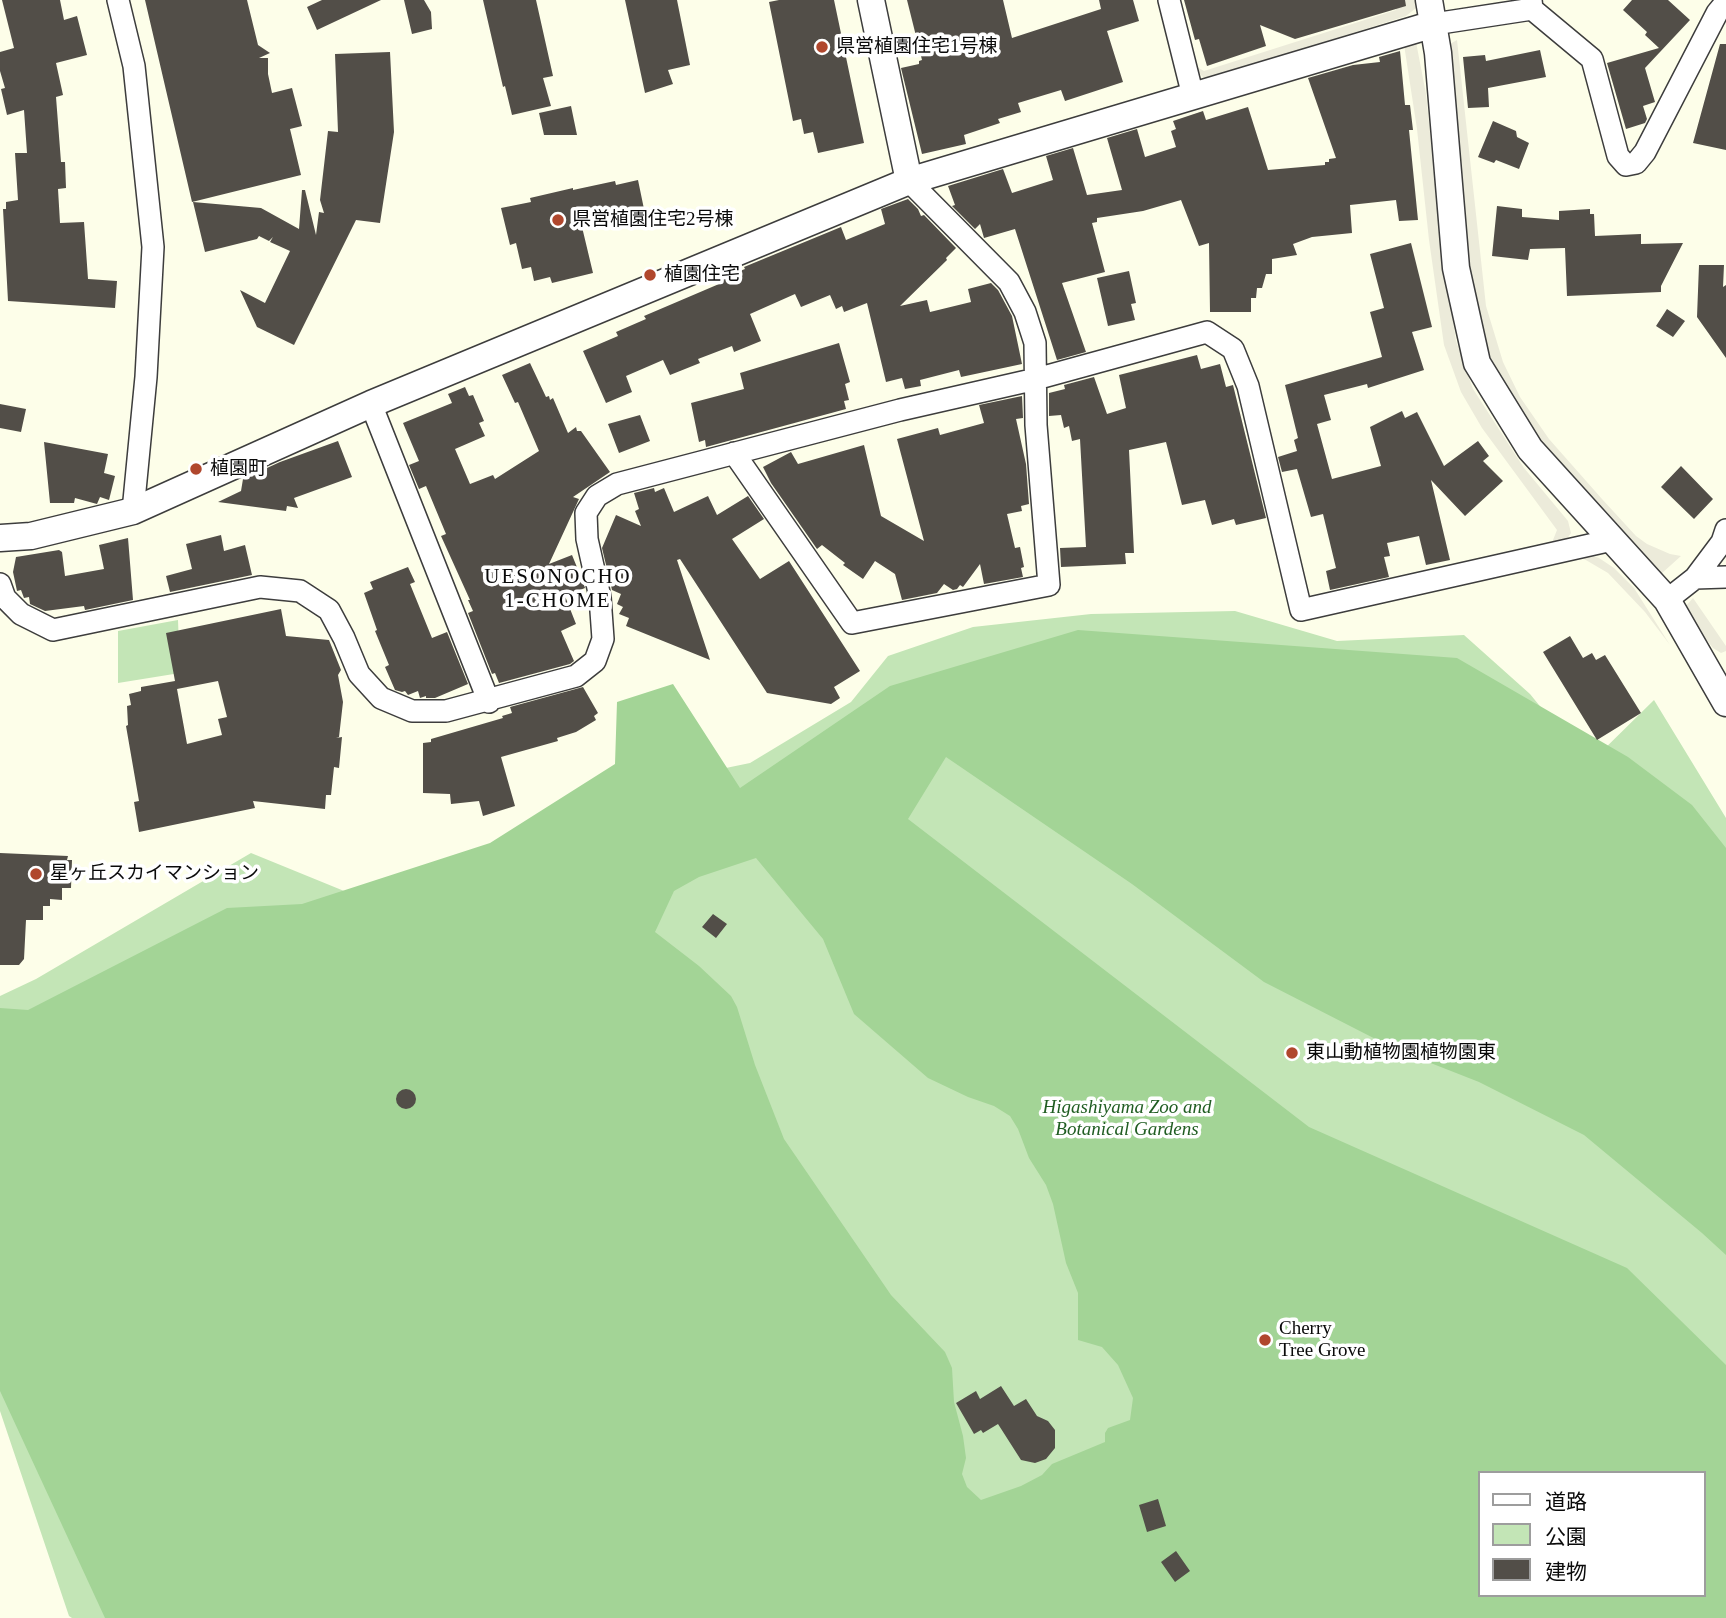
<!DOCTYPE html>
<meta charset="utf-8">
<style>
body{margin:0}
#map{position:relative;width:1726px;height:1618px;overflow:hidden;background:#fdfee9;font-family:"Times New Roman","Noto Sans JP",serif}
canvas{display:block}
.legend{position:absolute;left:1478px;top:1471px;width:228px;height:126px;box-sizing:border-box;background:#fff;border:2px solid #9d9d9d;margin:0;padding:9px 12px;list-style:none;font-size:21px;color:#0a0a0a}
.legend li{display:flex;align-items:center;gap:14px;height:35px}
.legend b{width:35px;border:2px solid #9d9d9d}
</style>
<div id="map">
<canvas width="1726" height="1618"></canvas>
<ul class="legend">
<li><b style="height:9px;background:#fff"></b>道路</li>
<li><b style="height:19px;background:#c3e5b6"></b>公園</li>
<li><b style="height:19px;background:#524e48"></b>建物</li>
</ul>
</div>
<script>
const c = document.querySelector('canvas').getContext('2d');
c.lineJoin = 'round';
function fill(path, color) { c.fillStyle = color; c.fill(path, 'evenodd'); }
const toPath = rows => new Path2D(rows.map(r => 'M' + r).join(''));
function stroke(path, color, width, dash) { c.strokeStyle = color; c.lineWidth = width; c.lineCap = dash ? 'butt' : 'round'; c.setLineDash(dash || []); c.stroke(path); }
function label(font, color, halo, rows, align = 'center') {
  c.font = font + ' "Times New Roman","Noto Sans JP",serif'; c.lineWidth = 7; c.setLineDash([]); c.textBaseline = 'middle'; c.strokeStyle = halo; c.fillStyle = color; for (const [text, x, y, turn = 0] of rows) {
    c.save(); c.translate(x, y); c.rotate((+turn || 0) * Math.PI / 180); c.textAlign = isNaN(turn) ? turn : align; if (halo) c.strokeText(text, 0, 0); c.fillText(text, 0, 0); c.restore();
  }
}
fill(toPath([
 [1235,611,1337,641,1464,635,1530,694,1588,765,1654,700,1726,818,1726,1618,72,1618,69,1616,0,1411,0,996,36,979,251,853,425,924,668,780,750,763,851,702,888,656,973,627,1091,614],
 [1479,1473,1703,1473,1703,1595,1479,1595],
 [178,620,180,673,118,683,118,631]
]), '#c3e5b6');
fill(toPath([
 [1078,630,1457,658,1628,757,1692,805,1726,848,1726,1255,1702,1233,1584,1135,1479,1082,1395,1049,1264,982,1132,884,946,757,908,819,1309,1127,1627,1268,1726,1365,1726,1618,105,1618,0,1391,0,1008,28,1010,227,908,302,904,490,843,615,764,617,702,673,684,740,788,890,686],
 [756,858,823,939,854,1014,928,1078,968,1097,994,1106,1010,1116,1018,1129,1029,1158,1046,1185,1053,1204,1066,1263,1078,1293,1078,1340,1102,1347,1118,1365,1133,1398,1130,1420,1108,1428,1105,1433,1105,1442,1052,1464,1042,1475,1021,1486,981,1500,967,1487,962,1474,966,1458,963,1436,954,1402,952,1368,945,1352,891,1295,784,1139,755,1065,737,1007,731,996,699,966,655,932,674,891,699,877],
 [1479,1473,1703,1473,1703,1595,1479,1595]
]), '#a3d496');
fill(toPath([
 [1397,0,1415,0,1416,8,1406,16,1212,78,1203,77,1198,72,1197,67,1204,71,1396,10],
 [1403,38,1416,42,1426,94,1442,248,1456,341,1473,389,1524,468,1568,521,1571,533,1566,540,1551,545,1557,530,1482,428,1461,392,1444,345,1429,240,1417,129],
 [1457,40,1486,306,1503,362,1520,397,1549,439,1602,499,1636,536,1647,544,1670,554,1681,556,1661,574,1548,462,1487,361,1469,293,1469,257,1448,77,1446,51,1450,44],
 [1588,554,1599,558,1614,568,1634,588,1670,645,1645,612,1608,573,1579,556],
 [1693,598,1726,646,1726,651,1721,653,1713,648,1687,615,1685,607]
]), '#ecebda');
fill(toPath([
 [2,0,60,0,64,20,77,16,87,55,56,63,63,95,56,97,61,162,65,162,66,188,58,189,60,223,84,222,88,279,117,281,115,308,8,301,3,209,6,209,6,202,18,200,15,153,27,153,24,110,7,115,1,89,5,88,0,71,0,52,14,48],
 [145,0,247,0,258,45,270,53,259,58,268,58,268,74,272,93,292,88,302,126,290,129,301,175,192,202],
 [322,0,381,0,317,30,307,7],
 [404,0,424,0,431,12,432,29,412,34],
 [483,0,536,0,553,76,543,78,551,106,512,115,505,86,503,87],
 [625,0,677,0,690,65,668,70,673,84,645,93],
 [779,0,834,0,864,143,818,153,813,132,804,134,801,119,793,121,769,2],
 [907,0,1003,0,1012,38,1101,9,1099,0,1133,0,1139,21,1107,31,1123,82,1065,101,1061,90,1018,103,1021,112,998,119,1000,123,964,135,966,144,922,154,901,68,919,64,919,61,922,60],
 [1184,0,1405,0,1406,6,1295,39,1260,25,1266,46,1207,66,1199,39,1195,40],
 [1632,0,1668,0,1690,20,1645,68,1655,102,1643,106,1647,119,1645,123,1626,129,1607,63,1659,48,1645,35,1647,32,1623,10],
 [1720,44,1726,44,1726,150,1693,143],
 [1540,50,1546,77,1488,88,1489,107,1468,108,1463,57,1485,55,1486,61],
 [1400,51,1405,105,1410,105,1413,130,1409,130,1418,220,1399,221,1396,200,1350,205,1352,233,1312,237,1293,244,1297,255,1272,259,1272,274,1266,274,1262,288,1257,288,1256,298,1251,298,1251,312,1210,312,1209,243,1199,246,1181,200,1143,211,1097,218,1097,222,1092,223,1105,272,1062,283,1086,352,1057,360,1015,229,984,238,980,224,975,229,952,206,955,205,948,186,1003,169,1012,193,1053,180,1046,156,1073,148,1087,195,1122,190,1107,138,1137,129,1145,157,1176,147,1171,131,1176,129,1173,121,1203,111,1206,120,1248,107,1268,170,1325,165,1325,162,1329,162,1329,159,1336,158,1308,78,1353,65,1380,62,1379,57],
 [390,52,394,132,380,223,356,220,294,345,257,327,240,290,265,303,290,251,270,242,273,237,269,241,259,236,257,239,205,252,193,202,261,208,299,229,302,190,305,190,316,235,319,212,324,213,320,200,328,131,338,132,335,54],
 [571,106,577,135,544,135,539,113],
 [1493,121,1516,131,1517,137,1529,143,1519,169,1496,160,1494,163,1478,157],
 [638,180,644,209,629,212,630,217,582,227,593,273,552,283,550,277,534,281,531,267,522,269,516,243,510,245,501,208,531,202,530,198,573,188,573,190,615,181,616,185],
 [908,199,918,209,921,216,924,215,956,248,946,258,947,260,900,306,927,300,930,312,971,302,968,289,991,283,998,290,1012,316,1022,364,961,377,959,370,920,380,921,386,905,389,902,378,886,382,867,303,844,312,842,306,836,309,830,295,801,307,795,294,750,314,761,341,734,352,732,346,698,359,700,363,670,375,663,360,626,376,632,392,606,403,583,351,618,336,616,332,646,319,644,316,719,284,717,280,745,269,744,267,841,227,846,240,885,224,881,209],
 [1497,206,1522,209,1522,217,1559,220,1559,211,1590,209,1590,214,1594,214,1595,236,1641,234,1641,244,1683,243,1661,286,1661,292,1567,296,1565,248,1530,249,1528,260,1492,256],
 [1411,243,1432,327,1412,332,1424,370,1368,388,1367,384,1324,395,1331,420,1317,424,1332,479,1381,466,1370,427,1402,411,1405,418,1417,412,1444,466,1478,441,1489,456,1483,461,1503,481,1465,516,1431,480,1450,560,1426,565,1419,536,1387,543,1390,556,1384,557,1389,577,1330,590,1326,571,1336,568,1323,514,1311,517,1297,469,1282,472,1278,457,1297,451,1294,440,1298,438,1285,385,1382,357,1370,312,1384,308,1370,254],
 [1699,265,1724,265,1723,287,1726,285,1726,358,1697,317],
 [1129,271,1136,303,1131,304,1135,320,1108,326,1097,278],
 [1667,309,1685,321,1673,337,1656,326],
 [839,343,850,382,845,384,849,400,844,401,846,409,706,447,705,440,699,442,691,403,744,389,740,373],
 [1197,355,1201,369,1220,364,1226,387,1233,385,1266,518,1236,525,1234,519,1212,525,1205,500,1182,505,1166,442,1129,450,1134,553,1125,553,1126,564,1061,567,1060,548,1086,547,1080,439,1072,441,1069,426,1064,428,1061,415,1049,416,1049,393,1065,389,1064,385,1094,377,1107,414,1126,408,1119,375],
 [530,363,546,397,549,396,550,400,553,398,568,433,576,427,577,431,581,431,610,472,573,497,579,499,549,564,572,555,583,582,585,588,565,596,576,624,561,631,574,661,570,664,499,683,495,673,492,674,468,613,473,611,468,600,470,600,441,536,446,534,426,486,419,489,409,465,419,461,403,423,452,403,448,394,465,387,469,396,473,395,484,421,479,423,485,436,455,449,470,484,493,475,495,479,539,451,518,402,515,403,502,375],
 [1022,396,1023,418,1016,419,1026,464,1029,504,1021,506,1022,511,1007,514,1015,548,1020,547,1024,567,1021,568,1023,577,984,584,980,564,963,587,960,585,957,589,953,590,944,584,937,593,902,600,895,574,875,561,863,579,843,565,845,563,822,545,817,549,771,483,763,467,791,452,798,464,864,445,881,516,924,541,897,439,938,428,940,435,984,423,979,405],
 [0,404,26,409,21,432,0,428],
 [640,415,650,441,619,453,608,424],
 [338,441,352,477,294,498,298,508,287,506,286,511,218,502,241,491,243,479,280,462],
 [44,442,108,454,104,473,115,476,109,500,100,497,97,504,75,498,74,503,50,503],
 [1681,466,1713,499,1694,519,1661,487],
 [654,488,655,492,664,488,674,512,708,496,717,515,748,496,764,519,732,539,760,579,789,561,860,671,834,687,840,698,831,704,767,693,680,559,677,560,710,660,626,626,629,618,619,614,623,607,617,604,621,594,612,590,602,548,616,515,641,526,635,511,639,509,634,493],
 [221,535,224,551,245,545,252,575,170,592,166,576,192,569,186,544],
 [128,538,133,600,85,610,84,606,45,611,30,604,29,597,24,598,21,590,17,591,13,572,16,557,59,550,62,552,65,576,104,569,99,545],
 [408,567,415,582,410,584,432,638,447,632,468,684,435,698,426,698,426,696,420,698,418,691,408,695,405,691,402,692,395,690,385,667,389,665,375,631,377,630,364,593,373,589,370,582],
 [281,609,286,636,329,640,341,670,338,675,343,702,339,737,336,738,342,737,339,768,334,767,331,795,326,795,325,809,253,801,255,808,139,832,134,802,139,801,126,726,128,725,127,706,131,705,129,694,141,691,141,687,175,681,166,633],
 [218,681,227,717,218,719,222,735,187,744,177,689],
 [1570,636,1583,658,1592,653,1596,660,1605,655,1641,713,1597,740,1543,652],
 [583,687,598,713,594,716,596,720,576,732,557,738,558,741,501,757,515,806,483,816,479,801,451,804,450,794,423,793,423,743,431,742,431,739,503,718,502,716,512,713,510,707],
 [0,853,68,856,67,860,72,860,71,888,62,888,62,900,50,899,50,906,43,906,43,920,26,920,24,959,19,965,0,965],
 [713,914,727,924,716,938,702,927],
 '396 1099a10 10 0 1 1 20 0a10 10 0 1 1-20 0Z',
 [1001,1386,1014,1406,1026,1399,1037,1416,1048,1421,1055,1430,1055,1448,1046,1459,1035,1463,1021,1460,998,1424,983,1433,981,1430,974,1434,956,1403,976,1391,980,1399],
 [1158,1499,1166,1526,1147,1532,1139,1505],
 [1176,1551,1190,1571,1175,1582,1161,1562]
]), '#524e48');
const minor = toPath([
 [118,0,134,66,153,247,146,377,133,511],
 [1169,0,1193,96],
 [1531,0,1532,9,1592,59,1618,156,1626,165,1636,163,1645,152,1717,13,1726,2],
 [1434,24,1532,9],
 [371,404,489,702],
 [734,453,852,623,1049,585,1036,425,1035,343,1025,312,1009,282,909,181],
 [1695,578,1726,577],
 [0,584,5,598,21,614,53,630,260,587,300,591,329,610,344,638,359,674,381,698,412,711,446,711,576,676,595,661,603,639,600,597,587,539,586,513,597,496,617,484,900,410,1036,379,1207,332,1233,349,1248,386,1301,610,1612,540],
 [1667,600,1695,578,1722,542,1726,530]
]);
const tertiary = toPath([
 [871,0,909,181],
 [1429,0,1438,53,1456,268,1477,363,1530,449,1667,600,1726,703],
 [0,538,31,536,133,511,371,404,909,181,1434,24]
]);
stroke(minor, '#3d3d3d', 24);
stroke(tertiary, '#3d3d3d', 29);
stroke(minor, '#fff', 21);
stroke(tertiary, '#fff', 26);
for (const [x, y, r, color] of [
 [822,47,7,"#b0472d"],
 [558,220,7,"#b0472d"],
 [650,275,7,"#b0472d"],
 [196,469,7,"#b0472d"],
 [36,874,7,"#b0472d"],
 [1292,1053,7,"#b0472d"],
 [1265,1340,7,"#b0472d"]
]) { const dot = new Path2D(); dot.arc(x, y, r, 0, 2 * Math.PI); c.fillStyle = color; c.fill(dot); stroke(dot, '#fff', 2.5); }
label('19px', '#0a0a0a', '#fff', [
 ["県営植園住宅1号棟",836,47],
 ["県営植園住宅2号棟",572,220],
 ["植園住宅",664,275],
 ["植園町",210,469],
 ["星ヶ丘スカイマンション",50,874],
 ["東山動植物園植物園東",1306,1053],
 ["Cherry",1279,1329],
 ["Tree Grove",1279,1351]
], 'left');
label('italic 19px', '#205d22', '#fff', [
 ["Higashiyama Zoo and",1127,1108],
 ["Botanical Gardens",1127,1130]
]);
c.letterSpacing = '2px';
label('21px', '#0a0a0a', '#fff', [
 ["UESONOCHO",558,577],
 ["1-CHOME",558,601]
]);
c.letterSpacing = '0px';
</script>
